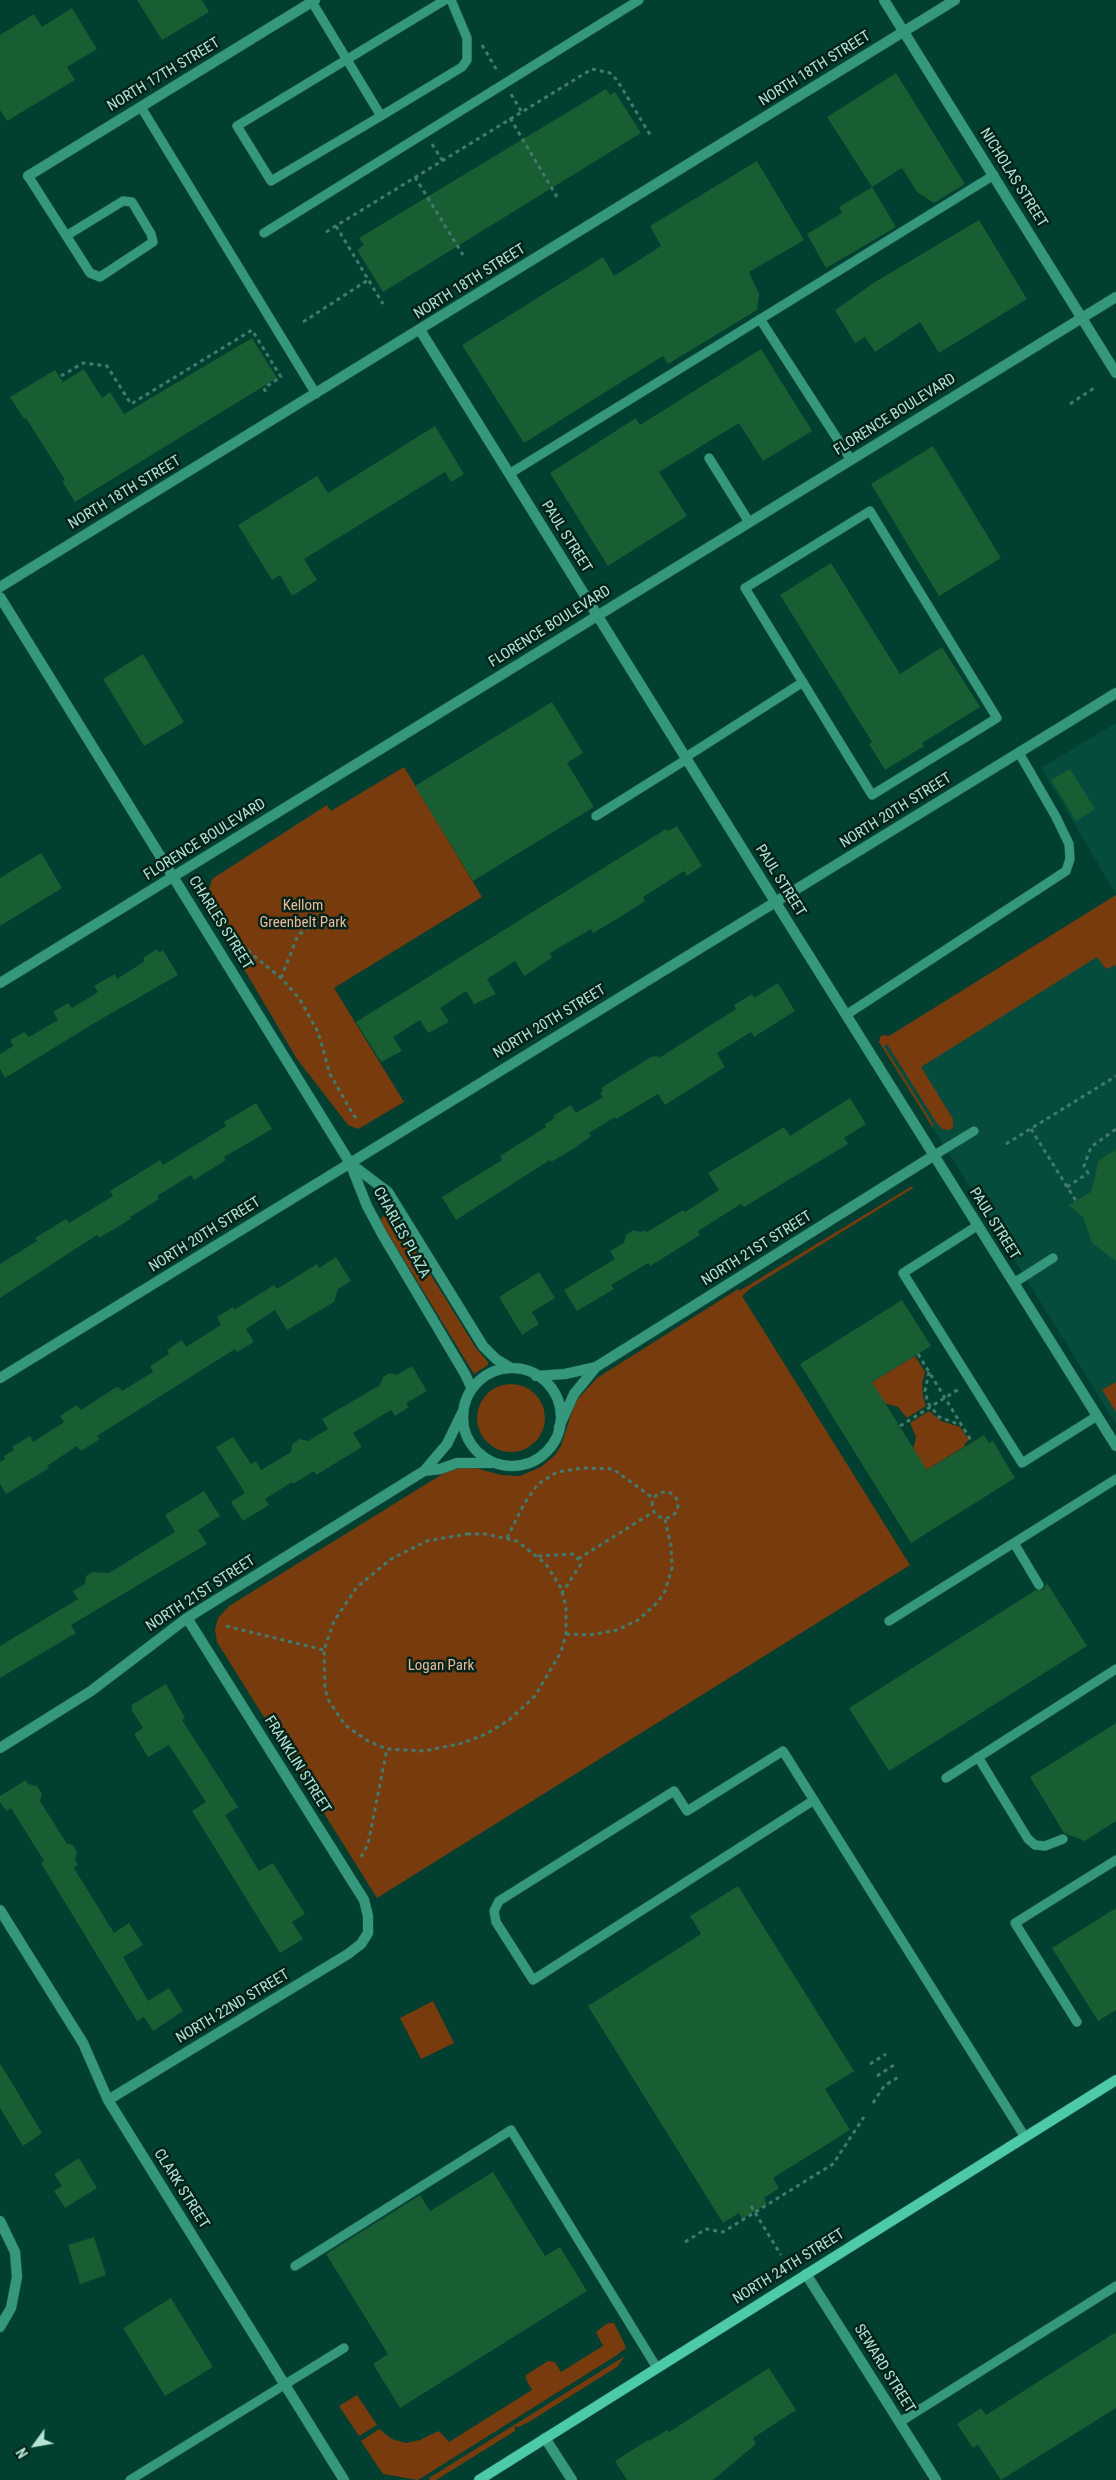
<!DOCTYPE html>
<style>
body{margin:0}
#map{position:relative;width:1116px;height:2480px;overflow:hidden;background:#013f31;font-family:"Roboto Condensed",sans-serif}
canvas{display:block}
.north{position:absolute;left:10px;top:2420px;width:50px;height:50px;-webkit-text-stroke:4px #02231a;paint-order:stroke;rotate:238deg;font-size:14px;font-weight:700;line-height:20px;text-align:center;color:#b5e3d3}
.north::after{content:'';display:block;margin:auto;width:18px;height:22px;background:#b5e3d3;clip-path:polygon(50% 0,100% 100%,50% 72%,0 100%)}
</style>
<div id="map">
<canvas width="1116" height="2480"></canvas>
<div class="north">N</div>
</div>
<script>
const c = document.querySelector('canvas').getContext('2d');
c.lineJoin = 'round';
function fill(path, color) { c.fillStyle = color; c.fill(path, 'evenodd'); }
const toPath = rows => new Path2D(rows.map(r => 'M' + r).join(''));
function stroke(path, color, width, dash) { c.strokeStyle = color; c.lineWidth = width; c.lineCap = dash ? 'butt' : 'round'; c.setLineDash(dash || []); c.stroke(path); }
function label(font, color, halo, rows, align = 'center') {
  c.font = font + ' "Roboto Condensed",sans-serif'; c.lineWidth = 5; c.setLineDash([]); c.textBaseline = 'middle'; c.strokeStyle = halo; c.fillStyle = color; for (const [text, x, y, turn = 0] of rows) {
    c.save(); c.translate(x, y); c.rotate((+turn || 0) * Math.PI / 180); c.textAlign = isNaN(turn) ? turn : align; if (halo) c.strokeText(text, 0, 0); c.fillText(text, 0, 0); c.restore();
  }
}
fill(toPath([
 [1116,723,1116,894,1041,768],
 [1116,895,1116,1424,880,1042]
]), '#064c3c');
fill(toPath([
 [404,767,482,897,334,988,404,1102,358,1129,348,1125,297,1059,205,903,212,879,327,805,331,811],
 [1116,895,1116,965,1106,969,1097,957,921,1067,953,1119,953,1126,950,1130,942,1129,936,1122,887,1044,884,1046,933,1124,933,1128,879,1042,880,1037,883,1035,889,1036],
 [912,1186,913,1188,751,1288,742,1296,910,1565,377,1898,217,1642,215,1630,218,1618,229,1606,444,1473,462,1467,472,1467,501,1475,520,1476,541,1467,555,1455,561,1446,575,1402,597,1378,738,1289,739,1291],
 [387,1214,395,1217,476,1348,488,1362,488,1365,474,1374,381,1222,381,1218],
 [915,1356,925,1372,922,1384,923,1396,926,1406,907,1418,898,1407,881,1402,864,1387],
 [1116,1382,1116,1412,1102,1390],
 '477 1418a34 34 0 1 1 68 0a34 34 0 1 1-68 0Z',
 [929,1411,941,1421,960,1427,969,1440,964,1444,965,1446,917,1476,907,1459,914,1446,916,1437,910,1423],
 [433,2001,454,2043,421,2059,400,2018],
 [608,2323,614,2323,624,2343,626,2348,617,2355,418,2480,383,2474,361,2441,379,2429,392,2439,406,2443,420,2440,439,2431,449,2442,532,2390,526,2379,526,2375,548,2361,555,2362,561,2372,603,2346,596,2332],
 [625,2356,617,2367,527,2423,518,2427,515,2426,515,2431,436,2480,430,2480,429,2478],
 [357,2395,377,2425,359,2436,339,2406]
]), '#773b0e');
fill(toPath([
 [137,0,202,0,209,12,162,40],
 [72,8,97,49,67,67,75,80,7,121,0,110,0,35,34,14,42,27],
 [896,73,965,184,934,203,917,192,902,168,872,187,827,117],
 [606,89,610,95,615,92,641,133,383,292,357,250,364,245,359,238],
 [757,161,804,240,749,272,759,294,757,310,668,364,663,356,524,443,462,345,603,257,614,276,661,246,650,226],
 [872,187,896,227,826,268,807,234,842,213,839,207],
 [979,220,1027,299,939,353,920,322,875,352,865,337,855,343,835,310,875,282],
 [252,338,277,378,75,502,62,481,65,480,26,418,24,419,10,397,55,370,63,382,84,369,102,398,110,392,124,414],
 [761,349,812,431,763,461,739,423,659,472,687,516,608,566,550,473,636,418,640,425],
 [435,426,464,474,451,482,445,472,304,559,317,580,292,596,280,575,272,580,238,525,317,476,328,493],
 [933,446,1001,558,939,596,871,484],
 [831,563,900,674,942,647,980,707,922,743,924,746,885,770,869,744,872,742,780,595],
 [143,654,184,722,144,746,103,679],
 [552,702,583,753,567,763,594,807,473,881,415,786],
 [1070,769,1095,809,1076,821,1051,780],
 [677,826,702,866,687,876,684,871,643,897,645,901,617,919,593,933,591,929,550,953,552,958,524,976,515,961,487,979,496,994,474,1004,466,991,440,1008,449,1022,428,1033,420,1020,393,1037,402,1051,381,1062,356,1022,666,829,668,831],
 [41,853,62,888,0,926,0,878],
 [157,949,159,953,163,950,178,975,96,1022,5,1078,0,1069,0,1054,13,1046,10,1040,24,1032,29,1037,58,1020,53,1012,68,1003,72,1008,98,992,94,986,115,974,117,979,145,961,143,958],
 [778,983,795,1011,754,1037,751,1032,717,1053,725,1067,665,1105,658,1094,616,1119,615,1117,589,1133,591,1136,575,1148,551,1162,550,1160,456,1220,442,1197,502,1160,500,1156,546,1127,545,1124,555,1118,553,1116,571,1105,576,1113,603,1097,600,1093,603,1091,601,1088,651,1057,657,1056,659,1058,736,1009,734,1005,752,994,754,998],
 [850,1098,866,1124,844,1138,848,1144,744,1207,741,1204,698,1231,700,1235,676,1250,650,1266,648,1263,611,1285,614,1289,577,1311,564,1290,615,1259,610,1251,624,1243,626,1235,633,1230,641,1232,645,1230,647,1232,683,1210,685,1212,719,1190,708,1173,784,1127,790,1136],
 [256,1103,272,1129,224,1157,226,1160,194,1180,191,1175,157,1196,159,1199,130,1217,131,1219,99,1238,97,1235,0,1298,0,1264,37,1241,35,1238,66,1219,69,1223,113,1196,110,1191,160,1160,163,1165,226,1126,224,1122],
 [1116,1150,1116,1261,1092,1243,1083,1217,1069,1205,1091,1192,1099,1160],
 [336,1257,351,1281,338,1289,334,1302,287,1330,275,1310,246,1329,254,1342,237,1352,235,1349,97,1436,100,1439,81,1451,77,1446,47,1466,49,1468,6,1494,0,1484,0,1462,5,1459,4,1456,14,1450,12,1447,30,1436,33,1442,64,1422,60,1416,77,1405,81,1410,115,1388,119,1387,122,1391,153,1372,150,1366,169,1354,167,1350,182,1340,186,1347,221,1325,217,1317,233,1307,234,1310,274,1285,277,1289,317,1264,319,1268],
 [539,1272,555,1298,532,1312,539,1324,522,1335,499,1297],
 [902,1300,931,1346,872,1382,927,1470,984,1435,989,1443,993,1441,1015,1478,911,1543,800,1364],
 [412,1366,427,1391,406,1403,409,1407,395,1416,391,1410,353,1433,362,1447,316,1475,314,1471,293,1484,292,1482,265,1499,269,1505,243,1521,231,1502,245,1493,216,1447,233,1437,251,1464,256,1461,261,1470,291,1452,292,1444,300,1439,308,1441,328,1429,322,1419,380,1385,383,1377,390,1373,397,1375],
 [204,1491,220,1516,198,1530,207,1544,71,1625,76,1633,0,1678,0,1646,78,1599,73,1591,85,1584,86,1576,93,1572,109,1573,175,1532,165,1515],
 [1047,1583,1087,1646,889,1771,849,1708,1036,1590,1043,1590],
 [166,1684,185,1718,182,1720,238,1807,225,1815,259,1871,273,1863,305,1914,292,1922,303,1939,280,1953,192,1811,206,1802,169,1745,148,1757,134,1734,143,1728,131,1709,133,1708,131,1705],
 [1116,1723,1116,1821,1085,1841,1064,1833,1030,1777],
 [26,1780,28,1784,37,1786,42,1794,40,1801,67,1844,73,1845,77,1852,75,1859,78,1865,74,1868,114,1933,129,1923,143,1945,123,1957,148,2001,169,1988,183,2011,153,2031,144,2017,137,2021,41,1863,44,1861,11,1808,6,1811,0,1802,0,1796],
 [738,1886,854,2071,825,2089,850,2130,773,2178,779,2188,764,2198,767,2204,742,2219,739,2213,723,2223,588,2006,701,1934,690,1916],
 [1116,1908,1116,2010,1098,2021,1052,1948],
 [0,2063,42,2133,23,2146,0,2108],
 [79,2158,97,2188,65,2208,54,2191,62,2186,54,2174],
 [493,2172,545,2256,560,2247,587,2291,400,2408,373,2364,388,2354,326,2254,420,2195,430,2211],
 [94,2237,106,2275,80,2284,68,2245],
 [171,2298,213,2367,165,2396,123,2328],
 [1116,2332,1116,2408,1001,2480,978,2445,973,2448,957,2424,981,2408,986,2415],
 [769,2368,796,2410,753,2438,756,2444,713,2480,627,2480,615,2461,648,2440,649,2441,667,2430,669,2432]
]), '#195d32');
const service = toPath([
 [312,2,381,116,462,67,467,60,467,38,451,0],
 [141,107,316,394],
 [381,116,271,181,237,126,445,0],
 [28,176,90,273,100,277,153,242,151,234,132,202,123,201,66,236],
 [264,233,639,0],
 [760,319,851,460],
 [709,458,749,522],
 [509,474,994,175],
 [870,511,997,718,872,795,745,588,870,511],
 [686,757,803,682],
 [596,816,687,759],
 [846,1015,1066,871,1070,859,1069,844,1056,817,1019,753],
 [933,1156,974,1131],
 [977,1226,903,1273,1022,1463,1097,1416],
 [1014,1283,1053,1258],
 [1014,1543,1039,1585],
 [889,1621,1116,1479],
 [978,1757,1028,1839,1035,1845,1045,1846,1063,1839],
 [946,1778,1116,1669],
 [814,1800,533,1980,496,1922,494,1911,499,1901,674,1791,687,1811,783,1751,1025,2137],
 [1077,2022,1015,1923,1116,1860],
 [295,2266,511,2130,657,2368],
 [900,2422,1116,2286],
 [130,2480,344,2348]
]);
const minor = toPath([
 [28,176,315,0],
 [420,330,776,903],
 [0,587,955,0],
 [0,597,350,1163,367,1206,382,1234,465,1374,472,1389],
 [351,1164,388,1192,483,1346,496,1359,511,1368],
 '463 1417a49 49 0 1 1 98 0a49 49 0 1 1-98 0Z',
 [536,1376,565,1374,596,1367],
 [559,1427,574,1394,596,1367,933,1156],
 [424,1471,440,1469,457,1463,491,1463],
 [0,1748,91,1691,187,1618,424,1471,447,1444,463,1411],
 [0,1910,83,2043,108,2100,344,2480],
 [108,2100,348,1954,361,1944,368,1933,368,1916,364,1900,187,1618],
 [0,2221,15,2252,17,2277,11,2308,0,2327],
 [806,2274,936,2480],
 [545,2438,572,2480]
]);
const tertiary = toPath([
 [884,0,1116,373],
 [776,903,1116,1446],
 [0,983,1116,297],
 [0,1378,1116,693]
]);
const secondary = toPath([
 [479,2480,1116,2080]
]);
stroke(service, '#215d4e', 10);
stroke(minor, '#215d4e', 11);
stroke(tertiary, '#215d4e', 11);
stroke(secondary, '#215d4e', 11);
stroke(toPath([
 [482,45,498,72],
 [511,94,521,111],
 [510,118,557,197],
 [432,144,442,160],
 [415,177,463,255],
 [336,226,383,304],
 [326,232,592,69,610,73,617,80,652,138],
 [303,322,368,280],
 [61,376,83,363,107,366,131,404,252,330,281,377,264,388,266,393],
 [1070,404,1094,388],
 [211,899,237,942,281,978,299,998,318,1032,330,1074,354,1116,360,1120],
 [281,978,298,935,312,926],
 [1031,1129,1076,1201],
 [1006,1144,1116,1076],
 [1067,1187,1088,1173,1084,1166,1091,1147,1116,1129],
 [918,1354,972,1442],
 [929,1372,925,1391,928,1403,939,1417,961,1425],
 [900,1426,959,1389],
 '652 1505a13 13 0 1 1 26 0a13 13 0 1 1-26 0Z',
 [467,1534,486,1534,517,1541,546,1564,561,1588,566,1607,566,1634,561,1652,535,1696,509,1720,486,1734,463,1743,424,1751,387,1749,368,1741,345,1725,329,1701,325,1689,324,1650,334,1621,357,1587,391,1559,427,1541,467,1534],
 [507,1538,524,1504,538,1484,557,1472,583,1468,613,1469,653,1498],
 [538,1556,574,1554,578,1559,581,1564,562,1593],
 [578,1559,653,1512],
 [226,1626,324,1650],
 [566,1634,589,1635,617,1630,638,1620,658,1602,665,1591,672,1568,671,1546,665,1519],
 [361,1857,368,1844,387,1749],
 [870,2064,886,2054],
 [877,2076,894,2065],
 [873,2103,884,2086,900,2076],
 [751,2206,781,2255],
 [685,2242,706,2229,723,2232,833,2164,864,2117]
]), '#427a6b', 3, [4, 4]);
stroke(service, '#35987d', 9);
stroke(minor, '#35987d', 10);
stroke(tertiary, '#35987d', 10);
stroke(secondary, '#4dcaa8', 10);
label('15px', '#b5e3d3', '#02231a', [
 ["NORTH 18TH STREET",815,69,-32],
 ["NORTH 17TH STREET",164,75,-31],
 ["NICHOLAS STREET",1013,178,58],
 ["NORTH 18TH STREET",470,282,-32],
 ["FLORENCE BOULEVARD",895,415,-32],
 ["NORTH 18TH STREET",125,493,-31],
 ["PAUL STREET",566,537,58],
 ["FLORENCE BOULEVARD",550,627,-32],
 ["NORTH 20TH STREET",896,811,-32],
 ["FLORENCE BOULEVARD",205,840,-32],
 ["PAUL STREET",780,881,58],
 ["CHARLES STREET",220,923,58],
 ["NORTH 20TH STREET",550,1022,-31],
 ["PAUL STREET",994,1224,58],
 ["CHARLES PLAZA",401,1233,61],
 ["NORTH 20TH STREET",205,1235,-32],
 ["NORTH 21ST STREET",757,1249,-32],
 ["NORTH 21ST STREET",201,1594,-33],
 ["FRANKLIN STREET",297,1765,58],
 ["NORTH 22ND STREET",233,2007,-31],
 ["CLARK STREET",181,2189,58],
 ["NORTH 24TH STREET",789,2267,-32],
 ["SEWARD STREET",884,2369,58]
]);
label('15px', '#efb898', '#02231a', [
 ["Kellom",303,906],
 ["Greenbelt Park",303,923],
 ["Logan Park",441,1666]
]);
</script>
